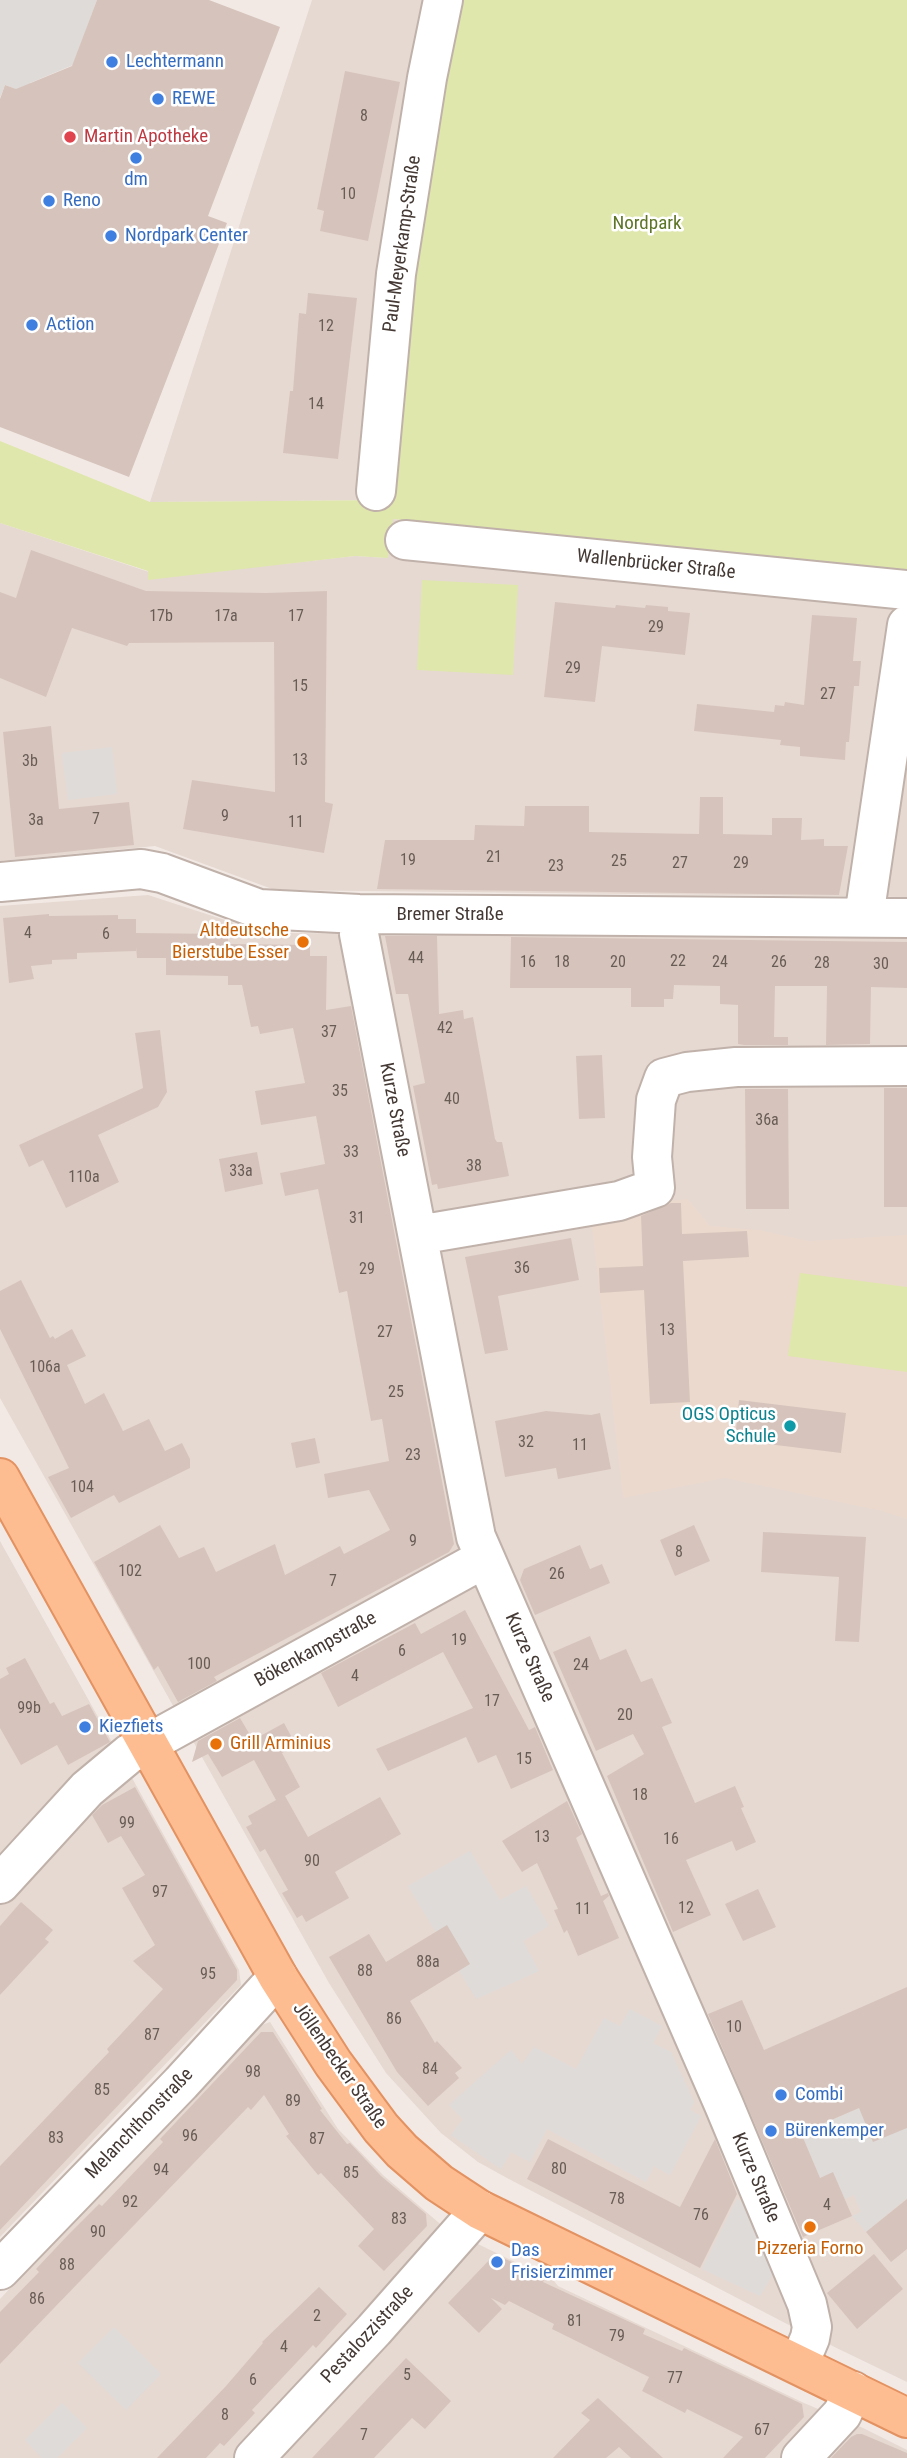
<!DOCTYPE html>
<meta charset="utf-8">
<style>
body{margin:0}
canvas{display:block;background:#f2e9e4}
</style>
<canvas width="907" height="2458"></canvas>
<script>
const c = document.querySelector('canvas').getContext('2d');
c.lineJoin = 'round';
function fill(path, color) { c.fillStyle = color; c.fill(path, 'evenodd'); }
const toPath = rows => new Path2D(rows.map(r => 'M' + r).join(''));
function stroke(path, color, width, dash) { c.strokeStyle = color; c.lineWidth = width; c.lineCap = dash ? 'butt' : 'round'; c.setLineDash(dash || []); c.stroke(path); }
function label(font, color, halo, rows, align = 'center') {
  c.font = font + ' "Roboto Condensed",sans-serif'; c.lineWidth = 5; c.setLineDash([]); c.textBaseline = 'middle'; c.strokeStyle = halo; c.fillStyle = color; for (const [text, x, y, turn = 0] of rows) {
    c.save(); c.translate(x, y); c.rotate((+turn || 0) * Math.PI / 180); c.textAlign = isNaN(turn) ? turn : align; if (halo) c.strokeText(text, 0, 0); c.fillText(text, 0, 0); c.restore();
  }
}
fill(toPath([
 [312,0,462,0,421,207,392,500,150,502],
 [392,519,907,570,907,897,275,890,155,846,0,861,0,523,149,572,148,579,355,556,388,558],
 [148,895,265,933,907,936,907,2382,787,2324,507,2178,478,2162,441,2133,386,2073,329,1983,0,1398,0,906],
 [0,1541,239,1970,241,1985,0,2237],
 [270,2022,338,2129,383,2175,445,2228,554,2281,558,2286,804,2403,863,2428,907,2450,907,2458,0,2458,0,2299,253,2028]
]), '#e6d9d2');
fill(toPath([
 [688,1199,710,1226,759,1230,809,1241,907,1235,907,1519,882,1511,725,1478,623,1498,590,1209]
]), '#ebd9cd');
fill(toPath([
 [462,0,907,0,907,571,393,519,388,558,355,556,148,580,148,571,0,523,0,441,150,502,392,500,421,207],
 [422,580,518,585,513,675,417,670],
 [800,1273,907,1287,907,1372,788,1356]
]), '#dfe7ac');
fill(toPath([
 [0,0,97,0,73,65,30,83,26,93,5,85,0,98],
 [112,747,117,794,68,800,62,753],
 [470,1851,500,1900,526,1886,549,1926,523,1941,539,1971,476,1999,408,1886],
 [630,2009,662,2026,653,2043,671,2052,694,2102,690,2110,701,2116,670,2175,654,2166,646,2182,547,2129,530,2162,511,2152,501,2169,451,2135,463,2119,449,2105,511,2050,522,2064,534,2047,576,2069,604,2018,620,2026],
 [859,2108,907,2128,907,2198,866,2232,852,2216,861,2212,854,2195,845,2199,833,2173,820,2178,801,2133],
 [737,2199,751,2207,777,2267,760,2296,702,2269],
 [114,2327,161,2374,126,2410,78,2363],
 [62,2403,87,2428,57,2458,42,2458,25,2440]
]), '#dfdbd9');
fill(toPath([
 [97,0,209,0,280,27,208,216,227,223,129,477,0,427,0,99,5,85,16,89,72,66],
 [345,71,400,82,368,241,320,231,324,211,317,209],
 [308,293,357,298,338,459,283,453,290,391,293,391,299,313,306,314],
 [31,550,146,591,266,593,327,591,325,802,333,804,324,853,183,829,192,780,275,792,274,642,129,643,127,646,72,628,46,697,0,678,0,592,16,598],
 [555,602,615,608,616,605,645,608,646,605,668,607,668,611,690,613,685,655,602,646,595,702,544,697],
 [812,615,857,618,853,661,861,661,859,686,854,686,849,742,846,742,845,760,800,756,800,747,780,745,781,740,694,731,697,704,774,712,775,705,784,706,785,702,804,705],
 [51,726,59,809,129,802,134,845,15,857,3,732],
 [700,797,723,797,723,834,772,835,772,818,802,818,801,840,824,839,824,846,848,846,839,895,377,889,385,840,474,840,475,825,524,826,525,806,589,806,589,832,699,834],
 [49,914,49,916,118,915,118,919,136,919,136,933,228,934,228,944,310,945,310,956,327,956,326,1010,351,1006,454,1544,449,1552,214,1677,217,1681,178,1702,158,1666,154,1670,94,1562,160,1525,179,1558,204,1547,216,1572,275,1544,285,1575,340,1546,344,1554,390,1530,369,1490,328,1498,324,1474,389,1461,382,1419,371,1421,347,1291,339,1293,318,1189,285,1196,280,1173,325,1164,316,1116,261,1125,255,1091,305,1083,293,1028,260,1034,258,1026,251,1027,242,985,228,985,228,976,166,975,166,958,137,958,136,947,136,951,77,953,77,959,52,960,52,964,31,966,34,979,9,983,3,918],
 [385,936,437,936,439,1014,463,1010,464,1019,473,1017,495,1139,497,1142,502,1142,509,1176,438,1189,437,1184,432,1185,413,1086,425,1083,408,994,396,994],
 [511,937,907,942,907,988,871,987,870,1044,826,1045,827,986,775,986,774,1037,788,1037,788,1045,744,1045,738,1044,738,1005,720,1004,720,986,674,985,673,999,664,999,664,1007,631,1007,631,988,510,988],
 [160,1030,167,1092,158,1107,98,1135,119,1182,66,1208,43,1160,29,1167,19,1145,143,1088,135,1033],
 [602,1055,605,1118,579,1119,576,1056],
 [884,1088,907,1088,907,1207,884,1207],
 [745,1089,788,1089,789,1209,746,1209],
 [257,1152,263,1184,225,1192,219,1159],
 [671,1203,681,1203,682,1234,747,1231,749,1257,683,1261,690,1402,650,1404,644,1290,600,1293,599,1268,643,1266,641,1216],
 [571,1238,579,1280,498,1296,508,1350,485,1354,465,1257],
 [21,1280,50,1338,53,1336,55,1339,72,1329,86,1356,67,1365,85,1404,104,1393,123,1431,149,1419,165,1451,182,1443,190,1459,190,1468,119,1503,114,1495,71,1518,48,1477,69,1468,0,1329,0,1291],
 [739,1400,846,1413,841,1453,735,1440],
 [546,1411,591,1415,600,1413,611,1469,558,1479,556,1468,505,1477,495,1421],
 [315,1438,320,1463,296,1468,291,1443],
 [694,1525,710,1561,675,1576,660,1540],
 [763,1532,866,1537,859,1642,835,1641,839,1577,761,1572],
 [580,1545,590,1569,602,1564,610,1583,535,1615,520,1580,524,1569],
 [465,1610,529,1730,535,1727,553,1770,511,1789,496,1755,478,1763,466,1737,388,1771,376,1749,473,1708,443,1652,338,1707,321,1673,415,1623,421,1634],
 [590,1636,600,1660,626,1649,641,1682,652,1678,672,1723,662,1727,695,1803,735,1786,744,1807,741,1808,756,1842,736,1851,732,1841,686,1860,711,1915,673,1932,607,1776,644,1754,633,1734,596,1751,553,1652],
 [25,1658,50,1704,54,1702,62,1716,89,1704,110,1742,68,1765,57,1745,21,1765,0,1728,0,1679,9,1674,6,1668],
 [240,1718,253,1740,284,1723,296,1745,282,1753,300,1787,285,1796,308,1837,380,1797,401,1834,335,1872,349,1898,306,1922,302,1915,297,1918,282,1893,288,1890,265,1849,260,1852,246,1827,252,1824,248,1816,276,1800,254,1760,222,1777,208,1754,192,1762,198,1741],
 [135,1787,237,1970,237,1980,0,2230,0,2166,109,2052,107,2049,163,1989,133,1961,155,1945,122,1888,145,1875,121,1836,108,1843,92,1815,102,1805],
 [567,1801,582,1834,576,1838,601,1896,608,1893,609,1896,603,1901,619,1938,578,1956,567,1930,564,1933,554,1910,558,1909,537,1863,522,1872,502,1841],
 [758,1889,776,1927,743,1941,725,1904],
 [21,1902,53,1930,45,1939,49,1942,0,1995,0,1926],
 [447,1925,470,1964,410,2001,435,2043,437,2041,462,2068,455,2073,459,2078,428,2106,397,2072,329,1957,369,1934,386,1962],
 [907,1987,907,2128,873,2142,859,2108,801,2133,820,2178,833,2172,852,2216,803,2237,708,2014,742,2000,764,2050],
 [261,2032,273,2032,322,2109,320,2110,347,2144,350,2143,381,2176,426,2214,427,2226,384,2271,358,2246,374,2229,321,2173,318,2175,286,2136,289,2134,264,2095,251,2110,248,2107,0,2364,0,2312,39,2272,36,2269,68,2235,99,2204,102,2206,163,2142,160,2139],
 [548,2139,680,2207,715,2139,737,2194,700,2268,527,2179],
 [907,2199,907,2249,891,2262,866,2232],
 [495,2254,545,2278,543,2282,645,2329,643,2334,682,2351,684,2348,802,2404,804,2417,765,2458,723,2458,743,2437,687,2409,685,2413,642,2391,649,2377,552,2329,554,2324,509,2301,505,2305,491,2298,502,2309,479,2333,448,2303],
 [874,2254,903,2289,857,2329,827,2293],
 [319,2287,347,2314,316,2348,313,2345,252,2410,255,2413,224,2446,220,2443,206,2458,157,2458,226,2386,263,2343,262,2342],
 [406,2358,451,2401,425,2429,412,2418,374,2458,312,2458],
 [598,2398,636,2433,663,2458,631,2458,619,2447,606,2458,553,2458,590,2420,581,2413],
 [857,2434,862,2434,907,2453,907,2458,831,2458,851,2437]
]), '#d6c4bc');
const minor = toPath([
 [376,491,396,274,427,78,443,0],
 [405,540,907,590],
 [0,882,141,869,162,873,259,909,359,914,907,918],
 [359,914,359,934,476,1537,724,2105,807,2304,812,2327,810,2338,799,2364],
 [864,917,907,625],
 [418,1235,619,1201,655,1188,652,1157,656,1100,664,1078,687,1072,736,1067,907,1066],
 [0,1884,87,1789,129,1754,485,1558],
 [0,2270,181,2083,278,1977],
 [254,2458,374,2330,480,2210],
 [801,2458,842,2414,853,2391]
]);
const major = toPath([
 [0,1478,278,1977,333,2063,381,2128,402,2151,439,2183,480,2210,907,2418]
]);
stroke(minor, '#c0b2aa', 42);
stroke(major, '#e39261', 42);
stroke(minor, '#fff', 38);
stroke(major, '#febc91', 38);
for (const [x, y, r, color] of [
 [112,62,7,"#3f7fe0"],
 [158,99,7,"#3f7fe0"],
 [70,137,7,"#e0444e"],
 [136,158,7,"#3f7fe0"],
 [49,201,7,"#3f7fe0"],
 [111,236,7,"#3f7fe0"],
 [32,325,7,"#3f7fe0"],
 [303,942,7,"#e8710a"],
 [790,1426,7,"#0f9aa8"],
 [85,1727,7,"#3f7fe0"],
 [216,1744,7,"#e8710a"],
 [781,2095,7,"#3f7fe0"],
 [771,2131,7,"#3f7fe0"],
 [810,2227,7,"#e8710a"],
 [497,2262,7,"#3f7fe0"]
]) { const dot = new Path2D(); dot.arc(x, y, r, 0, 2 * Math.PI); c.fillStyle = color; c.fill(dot); stroke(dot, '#fff', 2.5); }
label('16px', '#685c56', null, [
 ["8",364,117],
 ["10",348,195],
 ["12",326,327],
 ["14",316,405],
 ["17b",161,617],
 ["17a",226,617],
 ["17",296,617],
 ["29",656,628],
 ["29",573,669],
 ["15",300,687],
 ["27",828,695],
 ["13",300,761],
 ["3b",30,762],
 ["9",225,817],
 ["7",96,820],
 ["3a",36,821],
 ["11",296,823],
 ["21",494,858],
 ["19",408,861],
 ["25",619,862],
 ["27",680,864],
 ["29",741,864],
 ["23",556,867],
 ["4",28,934],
 ["6",106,935],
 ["44",416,959],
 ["22",678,962],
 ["16",528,963],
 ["18",562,963],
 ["20",618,963],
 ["24",720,963],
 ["26",779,963],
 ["28",822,964],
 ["30",881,965],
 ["42",445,1029],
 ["37",329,1033],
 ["35",340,1092],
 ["40",452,1100],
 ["36a",767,1121],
 ["33",351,1153],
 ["38",474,1167],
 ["33a",241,1172],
 ["110a",84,1178],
 ["31",357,1219],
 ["36",522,1269],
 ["29",367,1270],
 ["13",667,1331],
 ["27",385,1333],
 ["106a",45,1368],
 ["25",396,1393],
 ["32",526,1443],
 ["11",580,1446],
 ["23",413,1456],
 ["104",82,1488],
 ["9",413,1542],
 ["8",679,1553],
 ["102",130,1572],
 ["26",557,1575],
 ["7",333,1582],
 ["19",459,1641],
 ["6",402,1652],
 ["100",199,1665],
 ["24",581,1666],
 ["4",355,1677],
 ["17",492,1702],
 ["99b",29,1709],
 ["20",625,1716],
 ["15",524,1760],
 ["18",640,1796],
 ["99",127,1824],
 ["13",542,1838],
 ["16",671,1840],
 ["90",312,1862],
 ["97",160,1893],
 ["12",686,1909],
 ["11",583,1910],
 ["88a",428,1963],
 ["88",365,1972],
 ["95",208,1975],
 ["86",394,2020],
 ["10",734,2028],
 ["87",152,2036],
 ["84",430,2070],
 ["98",253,2073],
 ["85",102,2091],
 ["89",293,2102],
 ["96",190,2137],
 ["83",56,2139],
 ["87",317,2140],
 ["80",559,2170],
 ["94",161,2171],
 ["85",351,2174],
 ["78",617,2200],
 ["92",130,2203],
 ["4",827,2206],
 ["76",701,2216],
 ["83",399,2220],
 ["90",98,2233],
 ["88",67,2266],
 ["86",37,2300],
 ["2",317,2317],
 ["81",575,2322],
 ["79",617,2337],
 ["4",284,2348],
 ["5",407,2376],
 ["77",675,2379],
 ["6",253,2381],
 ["8",225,2416],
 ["67",762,2431],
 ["7",364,2436]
]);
label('19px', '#366cbe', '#fff', [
 ["Lechtermann",126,62],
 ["REWE",172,99],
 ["dm",136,180,"center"],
 ["Reno",63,201],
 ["Nordpark Center",125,236],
 ["Action",46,325],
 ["Kiezfiets",99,1727],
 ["Combi",795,2095],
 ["Bürenkemper",785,2131],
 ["Das",511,2251],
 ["Frisierzimmer",511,2273]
], 'left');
label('19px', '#be3a42', '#fff', [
 ["Martin Apotheke",84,137]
], 'left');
label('19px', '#5e7528', '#fff', [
 ["Nordpark",647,224]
]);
label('19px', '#443934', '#fff', [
 ["Paul-Meyerkamp-Straße",403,244,-82],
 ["Wallenbrücker Straße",656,565,6],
 ["Bremer Straße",450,915],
 ["Kurze Straße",394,1110,79],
 ["Bökenkampstraße",316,1650,-29],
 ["Kurze Straße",529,1658,66],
 ["Jöllenbecker Straße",339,2066,55],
 ["Melanchthonstraße",140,2124,-46],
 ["Kurze Straße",755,2178,67],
 ["Pestalozzistraße",368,2335,-47]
]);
label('19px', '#c56008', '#fff', [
 ["Altdeutsche",289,931],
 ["Bierstube Esser",289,953],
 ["Grill Arminius",230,1744,"left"],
 ["Pizzeria Forno",810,2249,"center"]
], 'right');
label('19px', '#0d838f', '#fff', [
 ["OGS Opticus",776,1415],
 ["Schule",776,1437]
], 'right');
</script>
